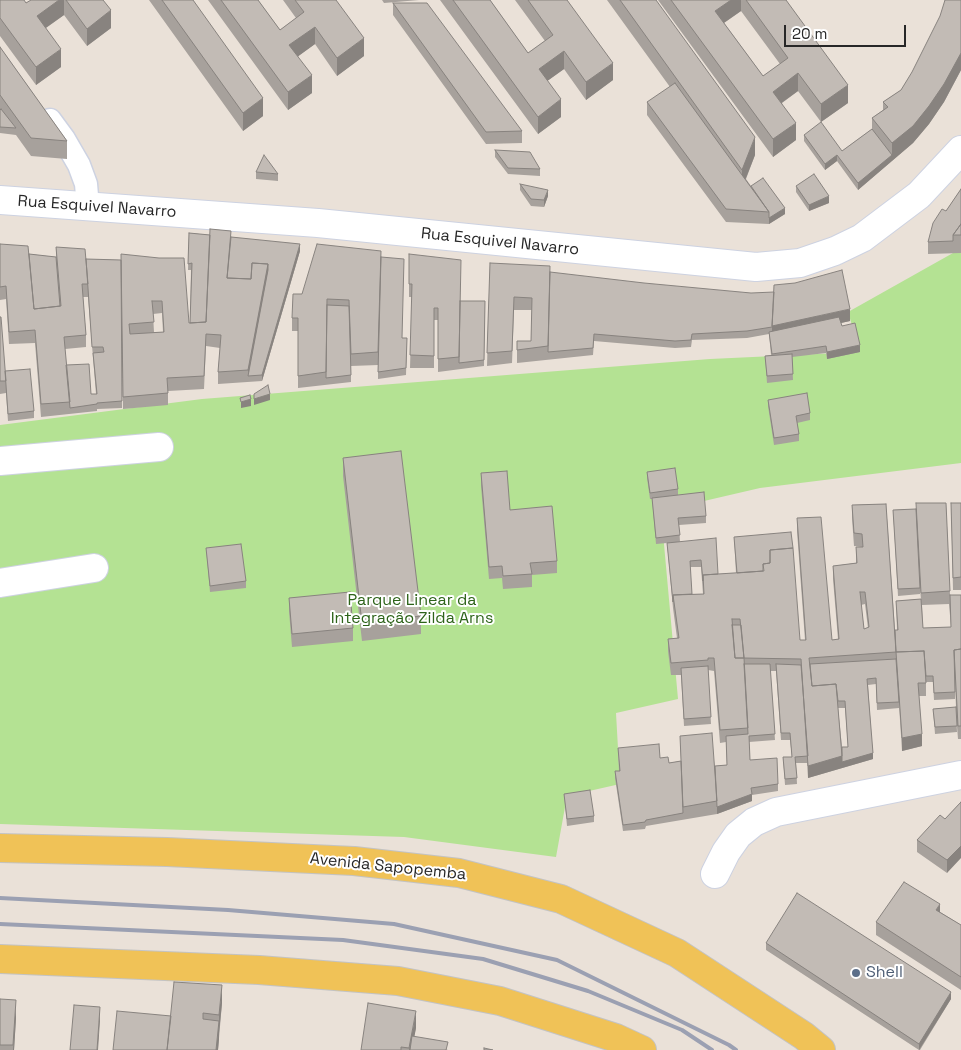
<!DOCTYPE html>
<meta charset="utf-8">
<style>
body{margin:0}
#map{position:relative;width:961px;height:1050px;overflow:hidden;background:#eae1d8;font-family:"Space Grotesk",sans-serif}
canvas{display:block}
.scale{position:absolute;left:784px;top:25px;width:122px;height:22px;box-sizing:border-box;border:2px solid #272727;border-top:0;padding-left:6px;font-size:15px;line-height:18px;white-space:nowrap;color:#272727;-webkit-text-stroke:4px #fff;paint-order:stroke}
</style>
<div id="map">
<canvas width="961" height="1050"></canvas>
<div class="scale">20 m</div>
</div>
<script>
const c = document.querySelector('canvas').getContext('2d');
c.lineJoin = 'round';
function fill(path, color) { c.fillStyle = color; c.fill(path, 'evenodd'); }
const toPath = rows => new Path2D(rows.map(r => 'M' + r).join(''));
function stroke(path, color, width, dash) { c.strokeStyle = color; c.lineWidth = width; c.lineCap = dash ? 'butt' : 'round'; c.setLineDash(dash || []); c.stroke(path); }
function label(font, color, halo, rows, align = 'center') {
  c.font = font + ' "Space Grotesk",sans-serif'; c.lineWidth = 4; c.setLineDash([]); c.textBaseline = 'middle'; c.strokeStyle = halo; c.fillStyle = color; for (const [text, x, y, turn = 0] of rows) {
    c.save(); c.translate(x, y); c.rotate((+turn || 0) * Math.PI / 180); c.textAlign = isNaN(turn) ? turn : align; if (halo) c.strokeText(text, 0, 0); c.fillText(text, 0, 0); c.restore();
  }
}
fill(toPath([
 [953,253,961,253,961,463,760,488,661,511,678,699,616,713,620,784,567,796,556,857,404,837,0,824,0,425,202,399,710,359,860,352,848,312]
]), '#b4e293');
const service = toPath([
 [50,120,64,139,79,165,86,184,88,207]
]);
const minor = toPath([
 [0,200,318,223,756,267,800,263,835,251,862,238,919,195,961,150],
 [0,461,159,447],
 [0,583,94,568],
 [715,874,726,852,738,835,754,822,776,812,961,775]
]);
const primary = toPath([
 [0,848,167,852,354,861,459,873,561,899,677,953,804,1036,821,1050],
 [0,959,259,970,398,981,500,1001,616,1038,642,1050]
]);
stroke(service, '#cdd2e1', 25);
stroke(minor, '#cdd2e1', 30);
stroke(primary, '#c3c3c3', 30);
stroke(service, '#fff', 22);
stroke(minor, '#fff', 28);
stroke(primary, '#f0c257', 28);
stroke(toPath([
 [0,898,228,910,394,924,557,960,729,1045,736,1050],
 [0,924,343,940,483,959,588,991,682,1030,712,1050]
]), '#9ba0b2', 4);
fill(toPath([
 [0,0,26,3,31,0,103,0,111,28,87,46,64,15,46,28,61,67,36,85,0,36],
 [149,0,193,0,263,116,243,131],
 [208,0,258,0,280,30,296,18,283,0,336,0,364,56,337,76,315,44,298,56,312,93,288,110],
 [382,0,419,0,384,3],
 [440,0,490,0,528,53,545,41,515,0,567,0,613,80,586,100,564,69,547,81,561,117,538,134],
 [607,0,656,0,755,155,746,179,751,186,785,214,769,224,726,222,647,115,647,102,670,87],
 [658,0,786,0,848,103,821,122,798,91,782,103,796,140,773,157],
 [741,11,780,64,763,76,724,23],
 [961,0,961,70,944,102,929,124,913,143,858,190,837,161,825,170,804,141,804,135,842,151,872,129,872,118,883,110,883,102,901,90],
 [393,3,522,131,522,143,486,144,393,15],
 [0,47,67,141,67,159,31,156,16,135,0,133],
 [495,150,540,169,540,176,508,174,495,157],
 [256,172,278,174,278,181,256,179],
 [520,184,548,196,544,207,531,206,520,190],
 [796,186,829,203,809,211,796,192],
 [961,189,961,253,928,254,928,242,946,211],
 [189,233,231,237,300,251,262,381,218,384,218,372,220,348,206,346,204,389,168,391,168,405,123,409,121,307,122,408,97,409,97,411,41,417,35,343,9,344,6,299,0,300,0,244,29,254,56,257,56,247,86,259,121,260,189,323,190,323,191,270,188,270],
 [83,297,88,297,96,394,91,394,66,365,65,349,86,347,86,335],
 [162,313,163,332,154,332,153,314],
 [409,254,461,301,485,301,484,366,438,372,438,320,434,320,434,368,410,368,412,297,409,297],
 [381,257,402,338,407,338,406,375,378,379,378,356,378,365,351,366,351,382,298,388,298,331,292,331,292,318,302,294],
 [490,263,850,321,841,323,842,326,860,352,827,359,826,353,792,357,793,380,767,383,765,356,771,355,769,334,747,338,692,340,691,347,675,348,594,341,593,355,517,363,517,350,531,341,532,310,514,310,512,363,487,366],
 [0,304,0,317,5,371,34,411,34,418,8,421,6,393,0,394],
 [768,400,810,413,810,420,797,423,799,434,799,441,774,445,768,406],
 [343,458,421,616,421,634,362,641,343,476],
 [647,472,678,489,678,495,706,516,706,523,679,525,680,542,718,574,736,573,734,537,800,640,805,640,797,531,797,518,832,640,838,639,833,579,833,566,856,563,856,547,862,547,854,546,852,518,852,505,886,504,895,630,897,630,896,601,921,599,920,589,920,594,898,596,893,510,916,509,946,503,950,595,961,595,961,739,958,739,956,713,957,732,935,734,933,709,956,707,955,683,955,699,934,700,933,682,926,682,926,696,919,696,922,746,902,751,899,705,899,708,877,710,876,684,868,685,873,759,808,778,807,763,796,763,797,784,785,785,783,757,792,757,790,740,781,740,776,671,770,671,775,740,749,742,750,760,778,784,778,791,752,795,752,801,717,814,646,826,645,829,623,831,615,778,615,771,619,771,618,748,660,758,669,763,681,761,680,736,715,766,727,765,726,742,720,743,714,671,708,670,711,724,684,726,681,675,671,675,668,651,668,639,677,638,673,608,667,543,656,544,652,499,650,499,647,478],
 [690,567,701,567,703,594,692,594],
 [865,604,868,628,864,629,861,605],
 [949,604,951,627,923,628,922,605],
 [838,708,845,708,848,747,842,747],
 [481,473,510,510,557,561,557,573,532,575,532,587,503,589,502,578,489,579,481,486],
 [951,503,961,503,961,590,953,590],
 [206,548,246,581,246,588,210,592],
 [289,598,353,628,353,641,292,647,289,611],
 [564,794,594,816,594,822,567,826],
 [961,802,947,873,917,852,917,840,945,819],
 [940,912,961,925,961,990,876,935,876,922],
 [766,943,951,999,920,1050,919,1050,766,950],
 [0,999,16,1018,14,1050,0,1050],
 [222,1003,218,1050,113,1050,171,1016],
 [416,1028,414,1036,448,1050,361,1050]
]), '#a7a19c');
fill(toPath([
 [59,0,64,0,64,15,37,34,37,16],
 [731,0,741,0,741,11,715,29,715,11],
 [111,10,111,28,87,46,87,29],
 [315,27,315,44,289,63,289,45],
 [364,38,364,56,337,76,337,58],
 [61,49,61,67,36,85,36,67],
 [564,51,564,69,539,87,539,69],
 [961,53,961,70,944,102,929,124,913,143,858,190,858,183,892,155,892,143],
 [613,63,613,80,586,100,586,82],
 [798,73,798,91,773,109,773,92],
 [312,75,312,93,288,110,288,92],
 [848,85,848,103,821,122,821,104],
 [263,98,263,116,243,131,243,113],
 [561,99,561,117,538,134,538,117],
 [796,123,796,140,773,157,773,139],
 [755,137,755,155,742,188,742,170],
 [837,155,837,161,825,170,825,164],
 [548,190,548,196,544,207,544,200],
 [829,196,829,203,809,211,809,205],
 [785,208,785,214,769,224,769,218],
 [300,244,300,251,262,381,262,375],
 [268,264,268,276,248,376,248,370],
 [850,309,850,321,772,338,772,326],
 [860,345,860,352,827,359,827,352],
 [270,394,270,400,254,405,254,399],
 [251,399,251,406,241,408,241,402],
 [922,734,922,746,902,751,902,738],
 [873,753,873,759,808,778,808,766,842,756],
 [752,794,752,801,717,814,717,807],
 [961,846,961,858,947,873,947,860],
 [940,904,940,916,936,910],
 [222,985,222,1003,219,1033,219,1015],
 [951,992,951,999,919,1050,919,1044],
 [16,1000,16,1018,14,1050,13,1050],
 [100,1007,100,1020,98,1050,97,1050],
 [416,1011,416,1028,412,1050,409,1050],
 [219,1021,219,1039,218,1050,216,1050]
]), '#88837f');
const building = toPath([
 [0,0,24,0,26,3,31,0,59,0,37,16,61,49,36,67,0,18,0,0],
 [66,0,103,0,111,10,87,29,66,0],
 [162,0,193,0,263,98,243,113,162,0],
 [221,0,258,0,280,30,304,12,295,0,336,0,364,38,337,58,315,27,289,45,312,75,288,92,221,0],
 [453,0,490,0,528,53,553,35,528,0,567,0,613,63,586,82,564,51,539,69,561,99,538,117,453,0],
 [620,0,656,0,755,137,742,170,620,0],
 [671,0,731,0,715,11,763,76,788,58,746,0,786,0,848,85,821,104,798,73,773,92,796,123,773,139,671,0],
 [945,0,961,0,961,53,944,84,929,106,913,126,892,143,872,118,888,107,883,102,901,90,912,72,940,16,945,0],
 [393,3,427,3,522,131,486,132,393,3],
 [0,47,67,141,31,138,0,95,0,47],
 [675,83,769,212,726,209,647,102,675,83],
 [1,109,16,128,0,127,0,110,1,109],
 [821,122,842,151,872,129,892,155,858,183,837,155,825,164,804,135,821,122],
 [495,150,530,152,540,169,508,168,495,150],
 [264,155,278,174,256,172,264,155],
 [814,174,829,196,809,205,796,186,814,174],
 [763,178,785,208,769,218,769,212,751,186,763,178],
 [520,184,548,190,544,200,531,199,520,184],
 [961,189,961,224,953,235,953,241,928,242,933,223,942,209,946,211,961,189],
 [961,224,961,235,953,235,961,224],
 [210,229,231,231,227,278,251,279,252,263,268,264,248,370,218,372,221,335,206,334,204,376,167,378,168,393,123,397,121,254,159,258,184,258,189,323,206,322,210,229],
 [152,301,162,301,164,332,130,334,129,324,154,322,152,301],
 [189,233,210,235,206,322,190,323,192,263,188,264,189,233],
 [231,237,300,244,262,375,248,376,268,270,268,264,252,263,251,279,227,278,231,237],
 [0,244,28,246,34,309,61,306,56,247,85,249,88,284,82,284,86,335,64,337,70,402,41,404,35,330,9,332,6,286,0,287,0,244],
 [317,244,381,251,378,352,351,354,349,300,327,299,326,372,298,376,298,318,292,318,293,294,302,294,317,244],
 [29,254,56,257,60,306,34,309,29,254],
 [409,254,461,260,459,357,438,359,438,308,434,308,434,356,410,355,412,284,409,284,409,254],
 [381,257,404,259,402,338,407,338,406,368,378,372,381,257],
 [86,259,121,260,122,401,97,403,97,404,70,408,66,365,89,364,91,394,97,394,93,353,104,352,103,347,92,347,86,259],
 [490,263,550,266,548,346,517,350,517,341,531,341,532,298,514,297,512,351,487,353,490,263],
 [842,270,850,309,772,326,774,285,795,283,842,270],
 [550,272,644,283,751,293,774,292,772,327,747,331,692,334,691,340,675,341,594,334,593,348,548,352,550,272],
 [460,301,485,301,484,360,459,363,460,301],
 [327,305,349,306,351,375,326,378,327,305],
 [0,317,1,317,6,381,0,381,0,317],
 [839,317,842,326,855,323,860,345,827,352,826,346,772,354,769,332,839,317],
 [792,354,793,374,767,376,765,356,792,354],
 [30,369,34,411,8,414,5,371,30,369],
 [268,385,270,394,254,399,254,394,268,385],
 [807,393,810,413,796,416,799,434,774,438,768,400,807,393],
 [250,395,251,399,241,402,240,398,250,395],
 [401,451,421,616,362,623,343,458,401,451],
 [675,468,678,489,650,493,647,472,675,468],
 [507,471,510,510,552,506,557,561,530,563,532,574,503,576,502,566,489,567,481,473,507,471],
 [704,492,706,516,678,518,680,535,656,538,652,498,704,492],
 [916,503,946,503,950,591,921,593,916,503],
 [951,503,961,503,961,577,953,578,951,503],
 [886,504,896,652,809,658,812,686,836,684,842,756,808,766,801,659,744,658,748,728,720,730,714,658,708,658,708,660,671,663,668,639,679,638,673,595,704,594,703,575,764,571,763,564,770,563,770,550,793,548,800,640,806,640,797,518,821,517,832,640,839,639,833,566,857,563,856,547,863,547,862,534,854,533,852,505,886,504],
 [860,592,865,592,869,627,864,629,860,592],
 [732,619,740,619,744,658,735,658,732,619],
 [916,509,920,588,898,589,893,510,916,509],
 [791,532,793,548,770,550,770,563,763,564,763,571,737,573,734,537,791,532],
 [716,538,718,574,703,575,703,581,701,560,690,561,692,594,673,595,673,602,667,543,716,538],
 [241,544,246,581,210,586,206,548,241,544],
 [350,592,353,628,292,634,289,598,350,592],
 [950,595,961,595,961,649,954,650,955,692,934,693,933,676,926,676,924,651,896,652,895,630,898,630,896,601,921,599,923,628,951,627,950,595],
 [732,625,741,625,744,658,735,658,732,625],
 [961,649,961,726,958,726,954,650,961,649],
 [924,651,926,683,918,683,922,734,902,738,896,652,924,651],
 [896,659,899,702,877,703,876,678,867,679,873,753,842,762,842,747,848,747,845,701,838,701,836,684,812,686,810,664,896,659],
 [744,664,770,664,775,734,749,736,750,760,777,758,778,784,751,788,752,794,717,807,715,766,727,765,726,736,748,734,744,664],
 [776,664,801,665,808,756,795,757,797,778,785,779,783,757,792,757,790,733,781,733,776,664],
 [708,666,711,717,684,719,681,668,708,666],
 [956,707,957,726,935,727,933,709,956,707],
 [712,733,717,801,683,807,680,736,712,733],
 [659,744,660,758,668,757,669,763,681,761,683,813,646,820,645,822,623,825,615,771,620,771,618,748,659,744],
 [590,790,594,816,567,819,564,794,590,790],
 [961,802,961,846,947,860,917,840,940,815,945,819,961,802],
 [904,882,940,904,936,910,961,925,961,977,876,922,904,882],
 [797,893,951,992,919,1044,766,943,797,893],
 [174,982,222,985,219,1015,203,1013,203,1019,219,1021,216,1050,167,1050,174,982],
 [0,999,16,1000,13,1045,0,1045,0,999],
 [368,1003,416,1011,409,1048,401,1047,401,1050,361,1050,368,1003],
 [74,1005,100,1007,97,1050,70,1050,74,1005],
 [117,1011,171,1016,167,1050,113,1050,117,1011],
 [412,1036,448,1042,446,1050,410,1050,412,1036],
 [484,1048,493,1050,484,1050,484,1048]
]);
fill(building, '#c2bbb5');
stroke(building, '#88837f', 1);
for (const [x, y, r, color] of [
 [856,973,5,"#5c6f8a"]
]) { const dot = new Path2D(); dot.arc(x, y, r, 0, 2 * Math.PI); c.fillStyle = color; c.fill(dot); stroke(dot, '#fff', 2); }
label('16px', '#272727', '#fff', [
 ["Rua Esquivel Navarro",97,207,4],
 ["Rua Esquivel Navarro",500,242,6],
 ["Avenida Sapopemba",388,867,6]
]);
label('16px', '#2d6319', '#fff', [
 ["Parque Linear da",412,601],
 ["Integração Zilda Arns",412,619]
]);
label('16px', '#4e5e75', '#fff', [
 ["Shell",866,973]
], 'left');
</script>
